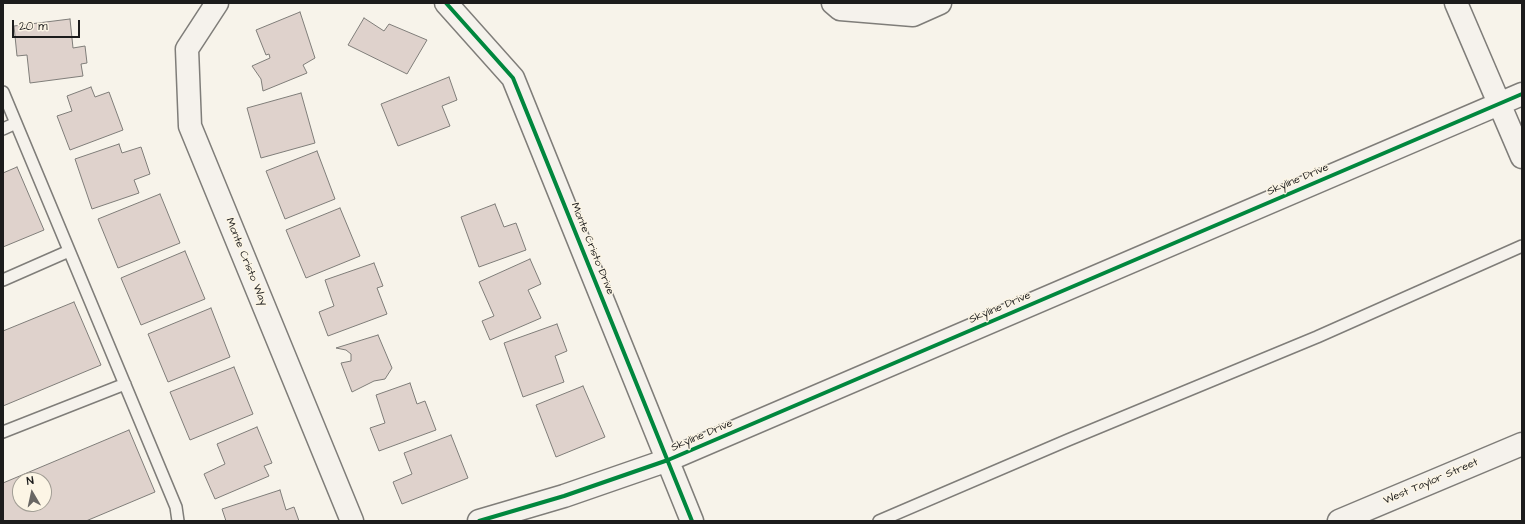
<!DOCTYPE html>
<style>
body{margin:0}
#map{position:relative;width:1525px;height:524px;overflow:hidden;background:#f7f3ea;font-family:"Architects Daughter",sans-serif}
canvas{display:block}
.frame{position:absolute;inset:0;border:4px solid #1c1c1c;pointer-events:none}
.north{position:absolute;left:12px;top:472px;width:40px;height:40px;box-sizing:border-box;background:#fcf5e5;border:1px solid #a29e95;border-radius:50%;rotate:351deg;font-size:11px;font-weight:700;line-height:16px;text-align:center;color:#1c1c1c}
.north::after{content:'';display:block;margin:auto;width:14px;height:18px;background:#696764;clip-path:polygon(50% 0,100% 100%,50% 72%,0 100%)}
.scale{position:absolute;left:12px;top:20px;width:68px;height:18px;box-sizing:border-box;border:2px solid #1c1c1c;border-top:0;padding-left:5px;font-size:12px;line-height:14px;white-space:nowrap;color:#1c1c1c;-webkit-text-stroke:3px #fcf5e5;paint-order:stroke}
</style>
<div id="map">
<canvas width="1525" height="524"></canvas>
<div class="frame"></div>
<div class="north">N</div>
<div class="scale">20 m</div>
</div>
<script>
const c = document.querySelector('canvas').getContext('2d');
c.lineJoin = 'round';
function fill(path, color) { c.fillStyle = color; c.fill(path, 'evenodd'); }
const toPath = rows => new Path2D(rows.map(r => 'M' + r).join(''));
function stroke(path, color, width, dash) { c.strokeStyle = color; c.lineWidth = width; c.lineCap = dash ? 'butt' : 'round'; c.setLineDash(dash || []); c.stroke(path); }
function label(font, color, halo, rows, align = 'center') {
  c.font = font + ' "Architects Daughter",sans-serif'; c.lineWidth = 3; c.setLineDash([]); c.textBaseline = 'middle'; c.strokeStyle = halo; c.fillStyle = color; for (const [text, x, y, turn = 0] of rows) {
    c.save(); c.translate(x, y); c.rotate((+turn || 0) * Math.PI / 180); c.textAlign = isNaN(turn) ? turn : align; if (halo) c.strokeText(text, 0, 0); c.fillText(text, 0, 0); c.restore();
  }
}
const building = toPath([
 [300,12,315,58,303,65,307,73,263,91,261,79,252,66,270,58,269,54,266,55,256,30,300,12],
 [364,18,384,31,389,24,427,40,407,74,348,45,364,18],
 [70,19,73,48,85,46,87,63,81,64,83,76,30,83,27,55,17,56,14,26,70,19],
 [449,77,457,100,442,106,450,126,398,146,381,104,449,77],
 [91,87,95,97,109,92,123,130,70,150,57,116,72,111,67,96,91,87],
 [301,93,315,143,261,158,247,108,301,93],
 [119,144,122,153,141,147,150,174,134,180,139,193,92,209,75,159,119,144],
 [317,151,335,199,285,219,266,171,317,151],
 [17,167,44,230,3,247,3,173,17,167],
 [160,194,180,243,118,268,98,219,160,194],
 [495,204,504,227,516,223,526,250,479,267,461,217,495,204],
 [340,208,360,256,306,278,286,230,340,208],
 [185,251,205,299,141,325,121,278,185,251],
 [530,259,541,284,528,290,541,318,490,340,482,321,494,316,479,282,530,259],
 [374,263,383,286,377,288,387,314,328,336,319,312,334,306,325,280,374,263],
 [74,302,101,365,3,406,3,331,74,302],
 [211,308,230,357,168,382,148,334,211,308],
 [557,324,567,351,555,356,564,382,523,397,504,343,557,324],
 [378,335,392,368,385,379,374,381,352,392,341,363,351,361,351,354,346,350,336,348,378,335],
 [234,367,253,414,190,440,170,392,234,367],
 [410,383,417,404,425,401,436,430,379,451,370,428,385,423,376,395,410,383],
 [583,386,605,437,556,457,536,405,583,386],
 [257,427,272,463,264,466,269,476,215,499,204,474,225,464,217,444,257,427],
 [129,430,155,492,86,521,3,521,3,483,129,430],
 [20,480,44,480,44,504,20,504,20,480],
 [451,435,468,478,402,504,393,482,412,474,404,453,451,435],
 [280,490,286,510,294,507,299,521,226,521,222,509,280,490]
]);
fill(building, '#dfd2cc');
stroke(building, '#7f7d79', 1);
const lane = toPath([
 [3,92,176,507,178,521],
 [3,129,16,123],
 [3,280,69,251],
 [3,432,125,384],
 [879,521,1068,440,1317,337,1522,246]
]);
const street = toPath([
 [217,3,187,49,190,126,352,521],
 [446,3,513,78,692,521],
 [833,3,840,9,913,15,940,3],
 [1456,3,1522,157],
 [479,521,564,496,668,460,1522,94]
]);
const secondary = toPath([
 [1339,521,1522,444]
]);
stroke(lane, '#7f7d79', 14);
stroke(street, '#7f7d79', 25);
stroke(secondary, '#7f7d79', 25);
stroke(lane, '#f5f2ec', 11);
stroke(street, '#f5f2ec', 22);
stroke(secondary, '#f5f2ec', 22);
stroke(toPath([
 [446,3,513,78,692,521],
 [479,521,564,496,668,460,1522,94]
]), '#00873e', 4);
label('11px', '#1c1c1c', '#fcf5e5', [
 ["Skyline Drive",1298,180,-23],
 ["Monte Cristo Drive",592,249,68],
 ["Monte Cristo Way",246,262,68],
 ["Skyline Drive",1000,308,-23],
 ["Skyline Drive",702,436,-23],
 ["West Taylor Street",1431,482,-23]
]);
</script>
